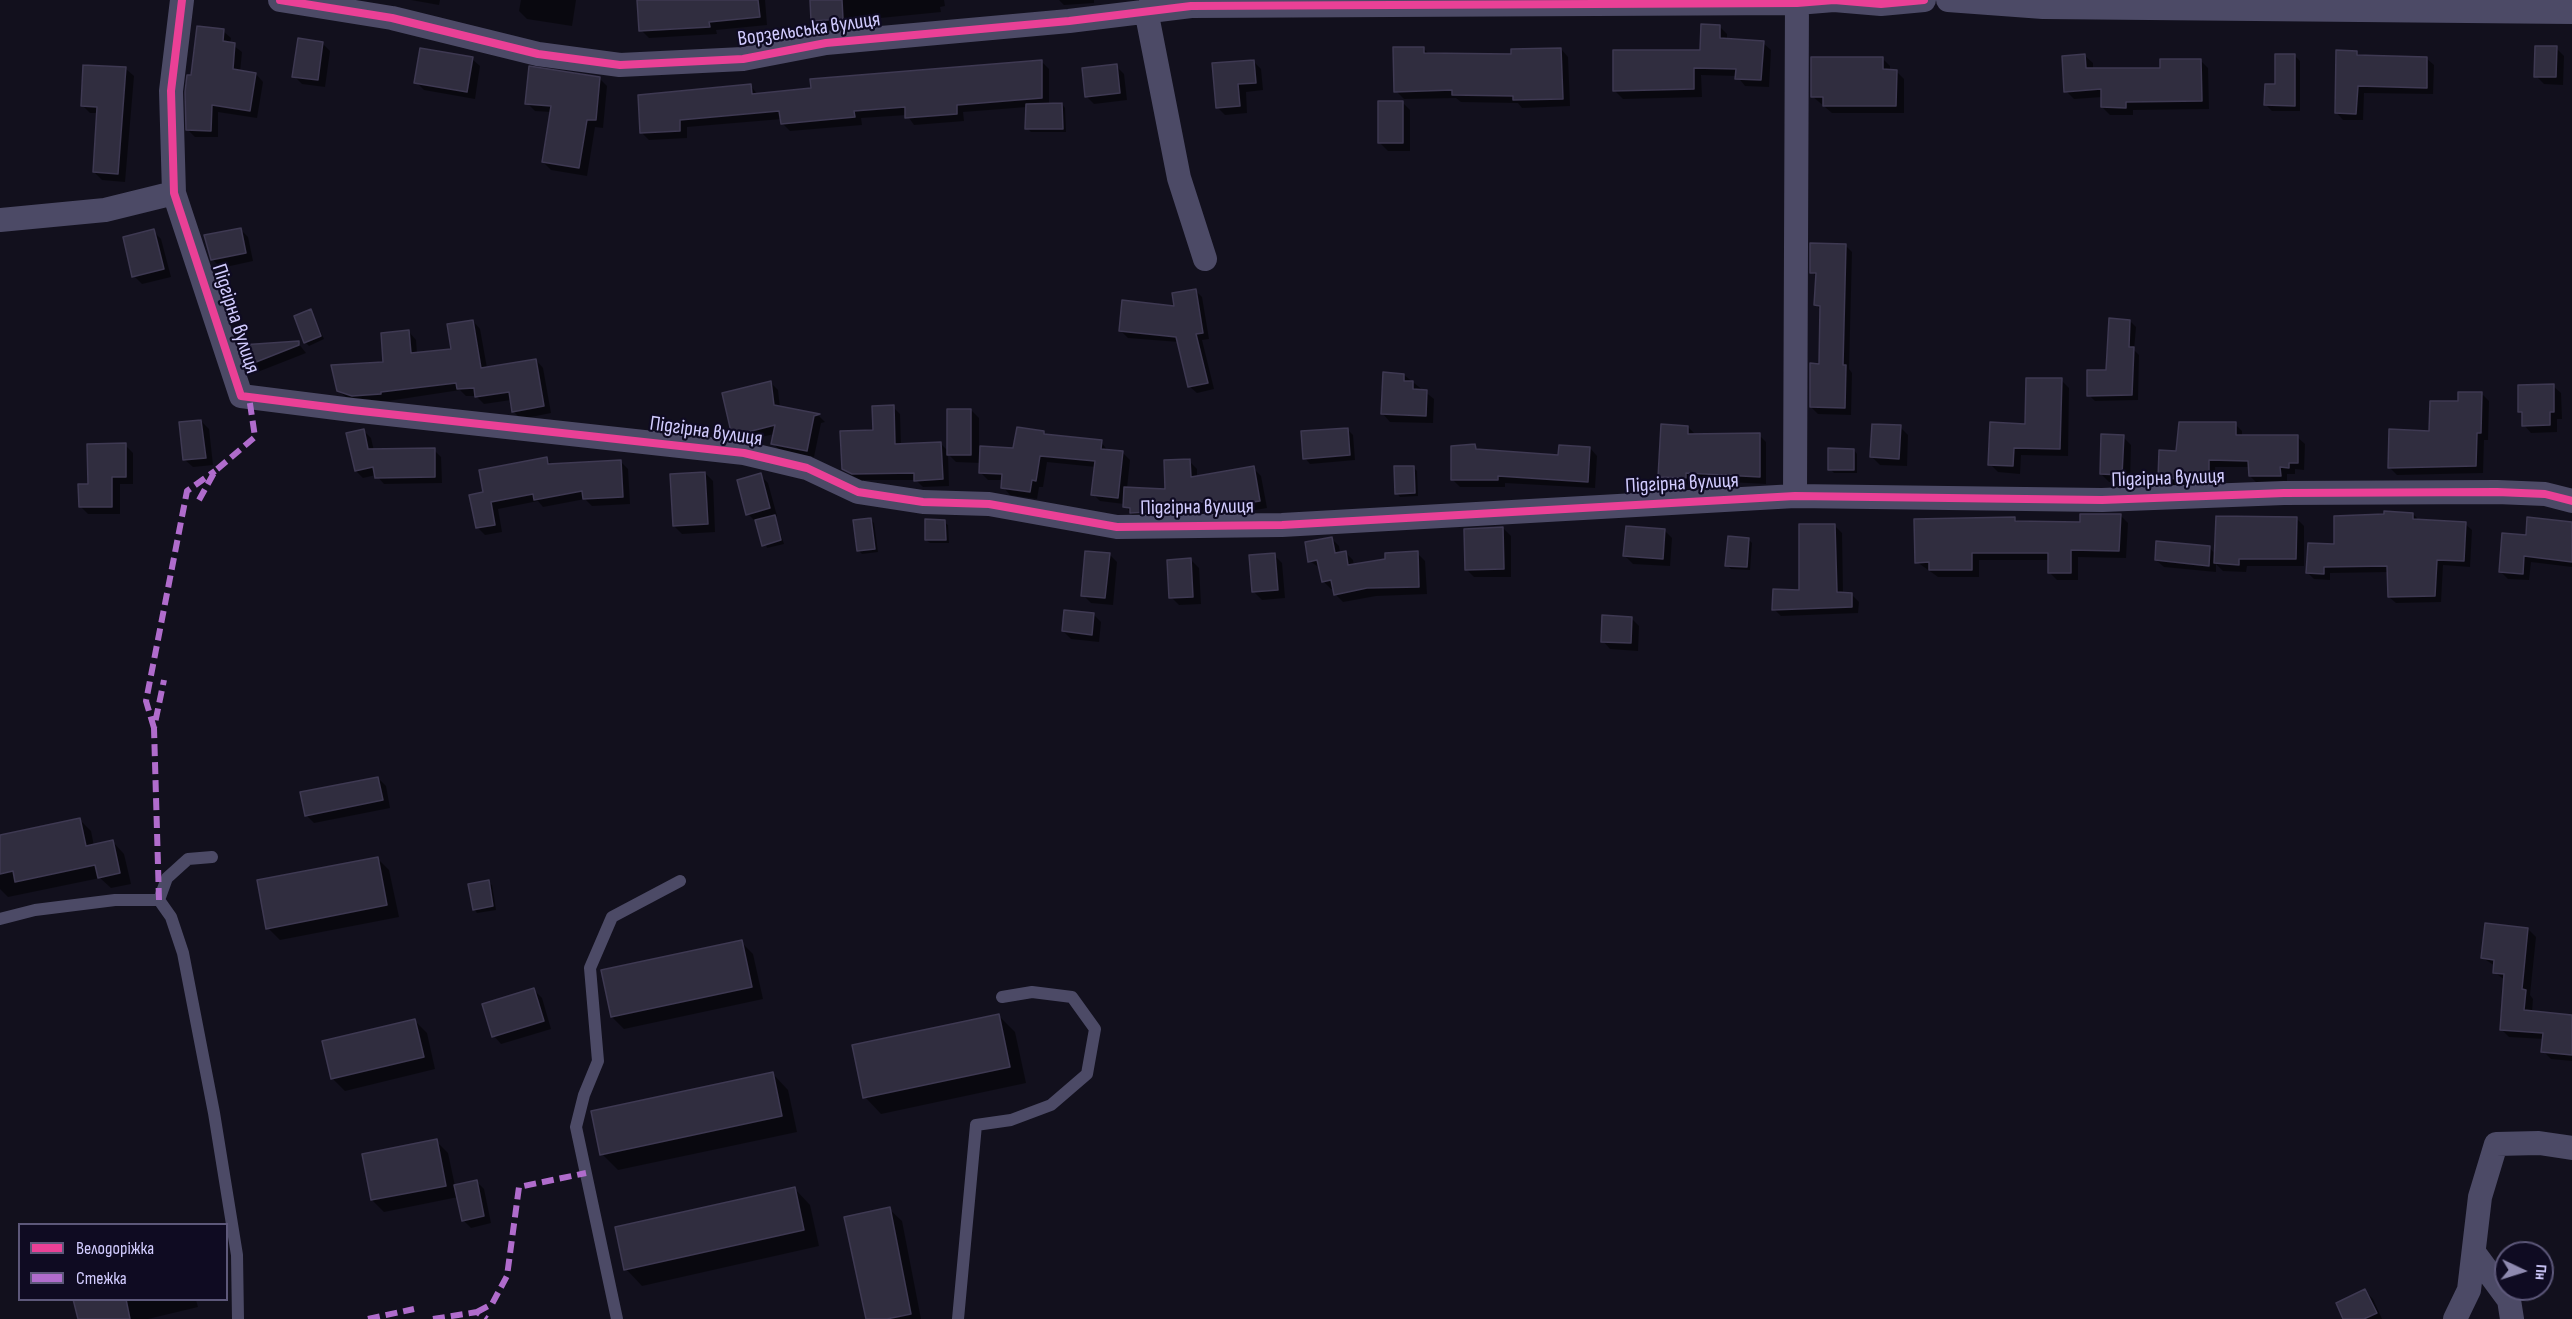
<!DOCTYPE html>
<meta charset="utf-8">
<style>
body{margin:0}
#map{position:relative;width:2572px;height:1319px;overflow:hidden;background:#12101d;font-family:"Sofia Sans Condensed",sans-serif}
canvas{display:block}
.legend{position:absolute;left:18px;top:1223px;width:210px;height:78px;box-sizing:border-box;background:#0f0b22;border:2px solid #5d587a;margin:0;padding:8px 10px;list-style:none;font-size:18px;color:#d2ccff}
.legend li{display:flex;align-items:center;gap:12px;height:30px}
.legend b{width:30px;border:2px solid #5d587a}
.north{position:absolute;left:2494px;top:1241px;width:60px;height:60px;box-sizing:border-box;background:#0f0b22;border:2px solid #5d587a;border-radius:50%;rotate:94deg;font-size:16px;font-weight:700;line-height:24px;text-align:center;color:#d2ccff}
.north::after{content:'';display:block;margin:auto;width:21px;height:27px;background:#8f8ab0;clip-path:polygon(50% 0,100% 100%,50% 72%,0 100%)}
</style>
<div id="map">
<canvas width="2572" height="1319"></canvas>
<ul class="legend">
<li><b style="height:8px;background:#ea4096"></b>Велодоріжка</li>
<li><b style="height:8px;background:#b06ccc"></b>Стежка</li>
</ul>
<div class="north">Пн</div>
</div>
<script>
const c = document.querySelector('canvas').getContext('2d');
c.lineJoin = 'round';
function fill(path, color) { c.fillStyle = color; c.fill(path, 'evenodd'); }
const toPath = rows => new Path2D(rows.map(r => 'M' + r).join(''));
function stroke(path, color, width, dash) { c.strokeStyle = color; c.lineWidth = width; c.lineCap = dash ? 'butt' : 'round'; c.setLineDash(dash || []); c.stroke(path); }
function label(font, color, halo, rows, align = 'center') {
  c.font = font + ' "Sofia Sans Condensed",sans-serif'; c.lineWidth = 4.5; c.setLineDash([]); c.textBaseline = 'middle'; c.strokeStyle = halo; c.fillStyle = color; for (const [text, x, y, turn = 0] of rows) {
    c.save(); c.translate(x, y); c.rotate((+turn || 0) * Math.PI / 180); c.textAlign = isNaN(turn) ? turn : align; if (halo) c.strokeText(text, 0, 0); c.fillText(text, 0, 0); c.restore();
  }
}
fill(toPath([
 [411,0,440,0,439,5],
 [521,0,576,0,572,26,527,19,519,11],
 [639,0,765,0,767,25,716,30,717,34,649,38,641,30],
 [811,0,944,0,945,6,940,7,941,12,850,21,850,27,821,28,813,20],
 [1059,0,1094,0,1094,3,1064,5],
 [1719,26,1727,34,1727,40,1763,43,1771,50,1769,87,1745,86,1737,76,1701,75,1702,97,1623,99,1615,91,1702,51],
 [223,31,231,38,230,43,242,52,240,72,256,74,263,82,257,118,218,112,218,137,195,137,188,130,192,77],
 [322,43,330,51,325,87,302,84,294,76],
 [1423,48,1429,54,1513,56,1561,49,1568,57,1570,106,1522,108,1518,103,1461,102,1456,98,1404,99,1396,91],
 [2556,48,2564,56,2563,85,2544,84,2536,76],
 [2356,53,2361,57,2426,58,2434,65,2433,94,2364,93,2363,120,2343,120,2336,112],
 [2294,55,2300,61,2300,111,2272,111,2266,105],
 [2085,56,2093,63,2093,70,2162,69,2200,60,2208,68,2209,109,2133,110,2133,115,2110,115,2102,107,2102,97,2074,99,2066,91],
 [1882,58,1890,66,1890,71,1896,71,1904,79,1904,113,1832,113,1812,96],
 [472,59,480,66,475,99,424,90,416,82],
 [1041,61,1049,69,1049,104,1062,104,1065,108,1066,132,1031,132,1027,128,1027,107,963,112,964,121,914,125,907,115,861,118,862,125,790,131,782,123,782,119,687,127,687,138,649,140,642,133,750,85,758,95],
 [1253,61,1261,69,1263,90,1246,92,1247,113,1225,115,1217,107],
 [1116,66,1124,74,1127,100,1094,104,1086,96],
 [126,69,134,76,125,182,102,180,94,172,98,113,90,113,82,105],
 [599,78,607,86,603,128,595,127,587,176,551,170,543,162,551,112,535,111,527,103],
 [1402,102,1410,110,1410,151,1388,151,1380,143],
 [240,229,248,237,253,261,221,268,213,260],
 [153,231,161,239,171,277,142,284,134,276],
 [1845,245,1852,252,1849,369,1852,373,1851,415,1818,414,1811,407,1820,365,1822,311,1816,305,1817,277,1812,272],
 [1195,290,1202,297,1209,339,1202,340,1214,389,1197,393,1190,387,1179,342,1128,338,1121,331,1176,307],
 [311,311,324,339,309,346,305,342],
 [473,321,480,329,487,368,536,360,543,368,551,413,521,419,513,411,511,400,484,404,476,396,466,396,460,390,388,401,353,402,338,391,385,363,409,332,416,340,417,354,453,350],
 [2130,321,2136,327,2134,350,2139,355,2138,400,2095,401,2089,395,2107,372],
 [298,343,306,353,255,373,248,366,243,346],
 [1404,375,1434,399,1433,423,1390,422,1383,414],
 [2061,380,2069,388,2068,456,2021,455,2020,474,1998,472,1990,464,2026,426],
 [770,382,778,390,780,408,819,416,825,422,821,423,814,457,780,451,773,443,774,434,741,442,733,435],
 [2553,386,2561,393,2562,419,2557,419,2557,432,2531,433,2524,425,2523,415,2520,412],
 [2482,394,2489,401,2488,440,2484,440,2483,473,2397,475,2389,467,2431,432,2459,402],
 [893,407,900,414,901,445,940,443,948,451,971,410,979,418,979,458,1014,449,1043,433,1047,436,1101,442,1108,451,1123,453,1130,460,1127,488,1167,490,1189,461,1197,469,1197,477,1253,468,1261,476,1267,508,1227,515,1221,509,1156,512,1156,520,1132,515,1124,504,1100,501,1093,494,1096,467,1047,462,1043,487,1039,487,1037,499,1010,495,1003,487,1003,480,988,480,980,472,981,463,956,462,948,454,949,486,923,487,916,480,861,480,851,475,843,468],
 [201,421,209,429,213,465,193,467,185,460],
 [2235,424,2242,431,2242,436,2297,437,2305,444,2304,470,2295,469,2295,474,2287,474,2287,483,2257,483,2250,476,2250,467,2215,467,2216,487,2167,485,2160,478,2178,452],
 [1688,427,1696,435,1759,435,1766,442,1766,484,1693,480,1692,485,1667,483,1660,476],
 [1900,427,1908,435,1907,466,1880,465,1872,457],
 [1347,429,1353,435,1355,460,1310,464,1305,458],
 [364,431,371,438,374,451,434,450,441,457,442,483,384,484,376,475,363,478,356,471],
 [2123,437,2131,445,2130,482,2109,482,2101,474],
 [125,445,133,453,133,484,120,484,120,514,88,514,80,506,89,486],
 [1474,446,1479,451,1560,456,1590,448,1597,456,1595,488,1505,483,1505,487,1460,487,1452,479],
 [1854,450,1857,454,1857,473,1834,473,1830,469],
 [546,459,553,465,620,461,628,469,630,504,592,506,585,499,543,507,538,501,498,509,502,532,485,535,477,527,485,493],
 [1413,467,1417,471,1418,496,1400,497,1397,493],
 [705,473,713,481,715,532,682,534,674,526],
 [760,475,768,483,777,516,775,517,784,544,767,548,756,522,748,514],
 [2413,514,2420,521,2465,524,2472,530,2470,567,2443,565,2441,602,2396,603,2389,597,2389,572,2330,573,2330,580,2314,579,2307,572,2336,546],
 [2120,515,2128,523,2126,558,2078,557,2078,580,2057,580,2049,572,2049,560,1979,560,1979,577,1938,577,1917,562,2014,518,2018,522,2082,523],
 [2296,518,2304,526,2304,566,2247,566,2246,572,2223,571,2216,564,2216,572,2164,567,2156,560,2209,547,2215,554],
 [871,520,874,523,878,552,862,554,858,550],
 [944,522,948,525,949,543,930,543,926,540],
 [2572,523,2572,567,2531,562,2529,580,2508,579,2501,572,2527,536],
 [1835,526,1842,533,1843,594,1851,594,1859,602,1858,613,1781,616,1774,609,1800,592],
 [1503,528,1511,536,1511,577,1474,577,1466,569],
 [1664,530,1672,538,1670,566,1633,564,1625,556],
 [1331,538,1339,546,1340,553,1345,552,1353,560,1354,566,1417,553,1425,561,1427,594,1376,596,1343,602,1335,594,1334,589,1331,589,1323,581,1321,569,1310,561],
 [1748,539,1752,543,1750,570,1731,569,1727,565],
 [1109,554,1117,562,1113,605,1091,603,1083,595],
 [1274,555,1282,563,1285,598,1262,600,1254,592],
 [1191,560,1199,568,1201,604,1179,605,1171,597],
 [1093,614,1101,622,1099,642,1071,639,1063,631],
 [1631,618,1639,626,1638,651,1610,649,1603,641],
 [378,778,386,786,390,808,314,823,306,815],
 [79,819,91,831,94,846,113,842,124,854,131,884,111,888,100,878,8,897,0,889,0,836],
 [377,858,389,870,399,917,280,940,268,928],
 [488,882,492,885,496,910,477,913,474,909],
 [2528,929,2536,937,2530,995,2533,999,2532,1012,2572,1016,2572,1061,2551,1059,2543,1051,2544,1039,2509,1037,2501,1029,2505,980,2494,972,2495,966,2483,958],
 [741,942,753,954,763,999,624,1029,612,1017],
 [534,990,542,998,551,1029,501,1044,494,1036],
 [999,1016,1015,1032,1026,1083,881,1114,865,1097],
 [415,1021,427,1033,435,1069,345,1091,332,1078],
 [772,1073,788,1090,797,1132,618,1170,602,1154],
 [436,1141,448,1153,455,1186,476,1181,484,1189,491,1223,471,1228,463,1220,458,1197,384,1212,372,1200],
 [794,1188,810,1205,819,1246,642,1286,626,1269],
 [889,1209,902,1221,921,1319,868,1319],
 [2365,1291,2373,1299,2382,1319,2345,1319],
 [75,1300,196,1300,198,1307,148,1319,79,1319]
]), '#0007');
const building = toPath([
 [637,0,758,0,760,17,709,22,710,27,639,31,637,0],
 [810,0,842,0,843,19,811,21,810,0],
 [1701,24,1720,25,1720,38,1764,41,1761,80,1735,79,1736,69,1694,68,1694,89,1613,91,1613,50,1700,50,1701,24],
 [197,26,224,29,223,41,235,43,233,69,256,73,250,111,212,105,211,131,186,130,185,92,187,75,191,75,197,26],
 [298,38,323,42,318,80,292,77,298,38],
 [2535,46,2557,46,2556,77,2534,77,2535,46],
 [1393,47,1424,47,1424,53,1511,54,1511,49,1561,48,1563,99,1513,100,1513,96,1452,95,1452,90,1394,92,1393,47],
 [420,48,473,57,467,92,414,83,420,48],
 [2336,50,2357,51,2357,55,2427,57,2427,88,2358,86,2356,114,2335,113,2336,50],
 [2085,54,2086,68,2160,68,2160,59,2201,59,2202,101,2126,102,2126,108,2101,107,2101,89,2064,92,2062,56,2085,54],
 [2275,54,2295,54,2295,106,2264,105,2265,84,2275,84,2275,54],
 [1811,57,1883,57,1883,69,1897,70,1896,106,1823,106,1823,97,1811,97,1811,57],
 [1042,60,1042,98,957,105,957,114,905,118,905,107,854,111,855,117,781,124,779,111,680,120,680,131,640,133,638,95,751,84,752,94,811,88,810,79,1042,60],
 [1254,60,1256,83,1238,84,1240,106,1216,108,1212,63,1254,60],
 [1117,64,1120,93,1085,97,1082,68,1117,64],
 [83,65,126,67,118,174,93,172,97,107,81,106,83,65],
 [529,66,600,77,596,120,587,120,579,168,542,162,551,106,525,104,529,66],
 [1378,101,1403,101,1403,143,1378,143,1378,101],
 [1062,103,1063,129,1025,129,1026,104,1062,103],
 [241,228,246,253,211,260,204,235,241,228],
 [154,229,164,269,132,277,123,237,154,229],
 [1810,243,1846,244,1843,365,1846,365,1845,408,1810,407,1810,363,1819,364,1820,306,1814,305,1816,273,1810,273,1810,243],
 [1196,289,1203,333,1196,334,1208,383,1188,387,1176,337,1119,331,1122,300,1174,306,1172,293,1196,289],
 [311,309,321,336,304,343,294,316,311,309],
 [2109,318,2130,320,2129,347,2134,347,2132,395,2087,396,2087,370,2106,370,2109,318],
 [473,320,481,368,536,359,544,406,512,412,509,392,475,397,474,388,457,389,456,383,381,392,381,394,352,396,337,391,331,365,383,362,381,333,409,330,411,353,451,349,447,324,473,320],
 [299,341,299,345,246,366,241,345,299,341],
 [1383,372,1404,374,1404,381,1413,381,1413,389,1427,390,1426,416,1381,414,1383,372],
 [2026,378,2062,378,2060,449,2014,448,2013,466,1988,465,1990,422,2025,424,2026,378],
 [771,381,774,405,820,414,814,416,807,451,771,444,775,425,732,436,722,393,771,381],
 [2554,384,2554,412,2550,412,2550,425,2522,426,2522,412,2518,412,2518,385,2554,384],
 [2458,392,2482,392,2481,433,2477,433,2476,466,2388,468,2389,429,2429,431,2430,401,2458,401,2458,392],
 [894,405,895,444,941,442,943,479,914,481,914,473,852,474,842,469,840,431,873,430,872,406,894,405],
 [947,409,971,409,971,455,947,455,947,409],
 [201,420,206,458,183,460,179,422,201,420],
 [2179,422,2236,422,2236,435,2298,435,2298,463,2289,463,2289,468,2280,467,2281,476,2249,476,2248,461,2209,460,2209,480,2158,478,2159,450,2176,451,2179,422],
 [1661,424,1688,426,1688,434,1760,433,1760,477,1686,473,1686,478,1658,477,1661,424],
 [1872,424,1901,425,1899,459,1870,457,1872,424],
 [1017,427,1044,431,1044,434,1102,440,1101,449,1123,451,1118,498,1091,495,1095,461,1040,456,1036,481,1032,480,1030,492,1001,488,1002,474,979,473,980,446,1013,448,1017,427],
 [1348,428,1350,455,1303,459,1301,431,1348,428],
 [364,429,368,449,435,448,435,477,375,478,373,467,355,471,346,433,364,429],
 [2101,434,2124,435,2122,475,2100,474,2101,434],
 [126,443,126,477,112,477,112,507,79,507,78,484,88,484,87,444,126,443],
 [1475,444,1476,449,1558,455,1559,445,1590,447,1588,482,1498,476,1498,480,1451,480,1451,446,1475,444],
 [1828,448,1854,449,1854,470,1828,470,1828,448],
 [547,457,548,464,621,460,623,497,583,499,582,491,534,500,533,494,491,502,495,525,476,528,469,495,483,492,479,470,547,457],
 [1190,459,1191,477,1254,466,1260,501,1218,507,1217,501,1149,505,1149,512,1130,513,1130,508,1123,507,1124,487,1165,489,1164,460,1190,459],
 [1394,466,1414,466,1415,493,1395,494,1394,466],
 [705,472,708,524,673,526,670,474,705,472],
 [761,473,770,508,746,515,737,480,761,473],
 [2384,511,2413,513,2413,519,2466,522,2464,561,2437,560,2435,596,2388,597,2387,566,2324,567,2324,574,2306,573,2308,543,2334,544,2334,516,2384,514,2384,511],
 [2080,514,2121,514,2119,551,2071,550,2071,573,2048,573,2048,553,1972,553,1972,570,1929,570,1929,562,1915,563,1914,519,2015,517,2015,521,2080,522,2080,514],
 [775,515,781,540,762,546,755,520,775,515],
 [2216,516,2297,517,2296,559,2239,559,2239,565,2214,563,2216,516],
 [2527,517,2572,522,2572,562,2524,556,2523,574,2499,572,2502,533,2526,535,2527,517],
 [871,518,875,549,857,551,853,520,871,518],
 [925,519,945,520,946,540,925,540,925,519],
 [1799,524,1835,524,1837,592,1852,593,1852,607,1772,610,1773,589,1799,590,1799,524],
 [1626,526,1665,529,1663,559,1623,556,1626,526],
 [1503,527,1504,569,1465,570,1464,529,1503,527],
 [1728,536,1749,538,1747,567,1725,566,1728,536],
 [1332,537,1335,553,1346,551,1348,565,1385,559,1385,553,1418,551,1419,587,1367,588,1334,595,1331,580,1322,582,1317,560,1308,562,1305,542,1332,537],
 [2156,541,2210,546,2209,566,2155,560,2156,541],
 [1085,551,1110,553,1105,598,1081,596,1085,551],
 [1275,553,1278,590,1252,592,1249,555,1275,553],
 [1191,558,1193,597,1169,598,1167,560,1191,558],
 [1064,610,1094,613,1092,635,1062,631,1064,610],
 [1602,615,1632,617,1631,643,1601,642,1602,615],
 [378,777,383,800,305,816,300,792,378,777],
 [80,818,86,846,113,840,120,873,98,878,95,865,15,882,13,871,0,874,0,835,80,818],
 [378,857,387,905,266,929,257,880,378,857],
 [489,880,493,906,473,910,468,884,489,880],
 [2485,923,2528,928,2522,989,2526,990,2524,1010,2572,1015,2572,1055,2541,1052,2543,1033,2500,1030,2504,974,2493,973,2494,960,2481,958,2485,923],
 [742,940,752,987,611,1017,601,970,742,940],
 [534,988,544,1021,492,1037,482,1004,534,988],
 [999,1014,1010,1067,863,1098,852,1045,999,1014],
 [415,1019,424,1057,331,1079,322,1041,415,1019],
 [773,1072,782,1116,600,1155,591,1111,773,1072],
 [437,1139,446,1186,371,1200,362,1154,437,1139],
 [477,1180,484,1216,462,1221,454,1185,477,1180],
 [795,1187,804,1230,624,1270,615,1227,795,1187],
 [890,1207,911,1314,887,1319,866,1319,844,1217,890,1207],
 [2365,1289,2377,1313,2364,1319,2343,1319,2336,1303,2365,1289],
 [73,1299,126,1299,130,1319,78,1319,73,1299]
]);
fill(building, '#302d3f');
stroke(building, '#3e3952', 1.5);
stroke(toPath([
 [159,900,167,878,188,859,212,857],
 [0,919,35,910,115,900,159,900,171,917,183,953,214,1113,237,1255,238,1319],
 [617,1319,576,1127,584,1095,598,1061,590,968,612,917,680,881],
 [958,1319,976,1125,1011,1120,1051,1105,1087,1074,1095,1029,1072,997,1032,992,1002,997]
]), '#4c4a66', 12);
stroke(toPath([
 [182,0,171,91,174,193,241,396,352,410,744,453,807,468,858,492,923,502,989,504,1117,527,1282,525,1795,496,2102,500,2284,493,2497,492,2545,494,2572,501],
 [280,0,392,18,538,54,620,65,743,59,826,43,1069,21,1191,6,1797,3,1834,0,1881,4,1924,0],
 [1948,0,2043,7,2572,12],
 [1146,10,1179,178,1205,259],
 [0,220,105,210,174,193],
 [1795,496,1797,0],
 [2475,1254,2509,1300,2512,1319],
 [2455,1319,2469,1290,2480,1197,2496,1144,2539,1143,2572,1148]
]), '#4c4a66', 24);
stroke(toPath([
 [199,500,215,471,255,437,249,397],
 [154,728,146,701,187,491,215,471],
 [159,900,154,728,164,680],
 [477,1312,492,1304,507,1276,519,1187,586,1173],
 [368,1319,414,1309],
 [433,1319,477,1312,487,1319]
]), '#b06ccc', 6, [12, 6]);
stroke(toPath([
 [182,0,171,91,174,193,241,396,352,410,744,453,807,468,858,492,923,502,989,504,1117,527,1282,525,1795,496,2102,500,2284,493,2497,492,2545,494,2572,501],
 [280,0,392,18,538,54,620,65,743,59,826,43,1069,21,1191,6,1797,3,1834,0,1881,4,1924,0]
]), '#ea4096', 8);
label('21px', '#d2ccff', '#0f0b22', [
 ["Ворзельська вулиця",809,30,-8],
 ["Підгірна вулиця",235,319,72],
 ["Підгірна вулиця",706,432,8],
 ["Підгірна вулиця",2168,479,-2],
 ["Підгірна вулиця",1682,484,-3],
 ["Підгірна вулиця",1197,508,-1]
]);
</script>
